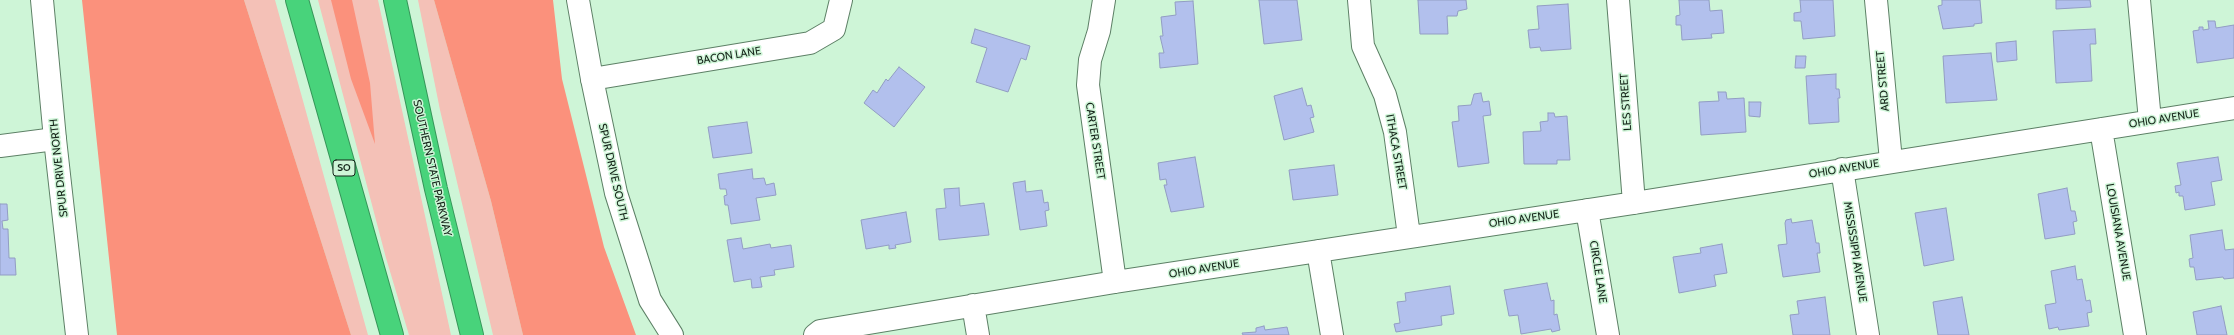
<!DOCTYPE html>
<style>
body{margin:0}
canvas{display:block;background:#cef5d7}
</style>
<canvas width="2234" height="335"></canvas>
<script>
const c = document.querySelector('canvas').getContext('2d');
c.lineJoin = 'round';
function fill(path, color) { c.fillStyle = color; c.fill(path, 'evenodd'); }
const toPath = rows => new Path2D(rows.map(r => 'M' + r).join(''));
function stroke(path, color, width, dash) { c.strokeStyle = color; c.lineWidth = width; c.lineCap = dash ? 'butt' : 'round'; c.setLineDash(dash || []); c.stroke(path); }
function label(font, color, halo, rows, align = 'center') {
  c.font = font + ' Cabin,sans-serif'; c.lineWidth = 3; c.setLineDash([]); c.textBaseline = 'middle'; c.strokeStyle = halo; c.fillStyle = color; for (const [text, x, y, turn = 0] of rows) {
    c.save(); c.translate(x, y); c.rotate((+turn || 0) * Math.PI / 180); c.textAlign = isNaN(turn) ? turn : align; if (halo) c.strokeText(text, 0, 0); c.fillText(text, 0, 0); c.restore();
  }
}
fill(toPath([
 [244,0,275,0,368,335,351,335],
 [318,0,378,0,451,335,409,335,386,258],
 [418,0,434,0,491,201,523,335,493,335,440,110]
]), '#f4c1b7');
fill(toPath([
 [82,0,244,0,351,335,117,335],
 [331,0,352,0,370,83,375,144,351,79],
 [434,0,553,0,562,79,604,247,636,335,523,335,491,201]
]), '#fb917c');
const building = toPath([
 [1259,0,1297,0,1302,40,1264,44,1259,0],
 [1418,0,1466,0,1467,9,1458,11,1457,16,1447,16,1448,34,1420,34,1418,0],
 [1679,0,1709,0,1710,11,1722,10,1724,33,1711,34,1712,38,1682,40,1681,25,1676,25,1676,16,1680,15,1679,0],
 [1800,0,1833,0,1835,36,1803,39,1801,21,1794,21,1794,13,1801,12,1800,0],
 [1942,0,1980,0,1982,23,1974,24,1974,26,1943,29,1938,6,1942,5,1942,0],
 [2056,0,2090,0,2091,7,2056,9,2056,0],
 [1193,1,1198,64,1160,68,1159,53,1164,53,1160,36,1163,36,1161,17,1176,15,1175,2,1193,1],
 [1568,4,1571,49,1541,51,1540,47,1530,48,1528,30,1539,29,1537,6,1568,4],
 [2208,21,2215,21,2216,28,2234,25,2234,58,2197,63,2193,31,2199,30,2199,27,2203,27,2203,30,2209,29,2208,21],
 [975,29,1030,46,1026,60,1021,58,1008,92,976,82,987,48,971,43,975,29],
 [2095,29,2096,44,2090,44,2092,81,2056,83,2053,31,2095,29],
 [2016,41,2017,60,1997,62,1996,43,2016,41],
 [1991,53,1997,100,1946,103,1943,56,1991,53],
 [1796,56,1806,56,1805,68,1795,68,1796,56],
 [899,67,925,87,894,127,864,103,873,90,877,93,886,79,888,81,899,67],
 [1836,74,1836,89,1839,89,1840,98,1838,98,1839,122,1809,124,1806,76,1836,74],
 [1302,88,1307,106,1311,105,1314,117,1310,118,1314,132,1284,140,1274,96,1302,88],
 [1718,92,1726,92,1727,99,1744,98,1746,132,1701,135,1699,102,1719,101,1718,92],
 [1481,93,1483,102,1489,101,1491,115,1483,116,1489,163,1458,167,1452,122,1459,121,1458,106,1471,105,1474,94,1481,93],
 [1749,102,1761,102,1760,117,1749,116,1749,102],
 [1548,113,1554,113,1555,117,1567,116,1570,160,1557,160,1557,164,1524,164,1523,132,1541,131,1540,122,1548,121,1548,113],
 [747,122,752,153,713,158,708,127,747,122],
 [1195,157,1204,207,1171,212,1164,185,1167,185,1166,179,1160,180,1158,163,1195,157],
 [2218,157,2222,180,2211,182,2215,205,2185,210,2183,196,2179,196,2179,192,2176,193,2175,186,2181,185,2177,163,2218,157],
 [1334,165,1338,195,1293,200,1289,170,1334,165],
 [752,169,753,179,764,178,766,185,774,183,776,195,756,198,760,220,731,224,728,205,725,205,724,196,727,195,726,189,720,189,718,174,752,169],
 [1025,181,1026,192,1042,190,1044,203,1048,202,1049,210,1045,211,1047,226,1020,230,1013,183,1025,181],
 [959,188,960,206,984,203,989,235,939,240,936,209,946,208,944,189,959,188],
 [2067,188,2071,211,2075,211,2077,221,2073,222,2075,234,2045,239,2038,194,2067,188],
 [0,204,7,204,8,220,2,221,3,229,8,229,9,258,15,258,16,275,0,275,0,204],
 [1946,208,1954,260,1924,266,1915,213,1946,208],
 [906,212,911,242,895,245,896,248,889,249,889,245,866,249,861,220,906,212],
 [1791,219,1792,223,1812,220,1816,243,1819,243,1820,253,1817,253,1820,272,1783,277,1778,245,1787,244,1785,223,1786,220,1791,219],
 [2222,230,2225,250,2234,249,2234,278,2224,279,2223,277,2196,280,2194,267,2190,267,2189,259,2193,258,2190,235,2222,230],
 [741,238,743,249,770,244,771,248,791,245,794,267,774,270,775,275,760,277,762,287,752,288,751,279,734,282,727,240,741,238],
 [1722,244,1727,273,1714,275,1716,286,1679,293,1673,257,1701,253,1700,248,1722,244],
 [2075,266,2077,280,2082,279,2086,301,2090,300,2092,312,2087,313,2089,326,2059,330,2058,327,2049,329,2045,305,2056,303,2051,271,2075,266],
 [1547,283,1551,301,1554,300,1554,315,1557,314,1560,330,1552,332,1551,329,1521,334,1518,315,1509,316,1504,290,1547,283],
 [1450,286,1454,314,1441,316,1442,325,1396,332,1394,324,1400,323,1397,302,1406,301,1405,293,1450,286],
 [1825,297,1830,335,1793,335,1790,315,1799,314,1797,301,1825,297],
 [1962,297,1969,335,1938,335,1933,302,1962,297],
 [2221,306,2227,335,2197,335,2193,312,2221,306],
 [1264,326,1265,330,1287,327,1289,335,1243,335,1242,333,1256,332,1256,328,1264,326]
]);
fill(building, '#b2c0ed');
stroke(building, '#929dc3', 1);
const street = toPath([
 [1104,0,1099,31,1090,60,1088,85,1115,282],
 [1359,0,1363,46,1385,95,1395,132,1409,236],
 [1618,0,1634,203],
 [1876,0,1891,161],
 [2139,0,2150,121],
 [592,79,810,43,834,29,841,0],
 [2101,129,2135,335],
 [0,146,55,139],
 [1842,169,1868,335],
 [1587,210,1608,335],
 [1318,251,1332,335],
 [973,305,978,335],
 [815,335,820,331,1115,282,1634,203,2234,108]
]);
const secondary = toPath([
 [42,0,55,139,77,335],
 [578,0,592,79,616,193,650,300,672,335]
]);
const highway = toPath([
 [297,0,392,335],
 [395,0,436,189,472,335]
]);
stroke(street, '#5d8066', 24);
stroke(secondary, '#5d8066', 24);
stroke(highway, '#369659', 24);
stroke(street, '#fff', 22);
stroke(secondary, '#fff', 22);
stroke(highway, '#48d37b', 22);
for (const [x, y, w] of [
 [344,168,22]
]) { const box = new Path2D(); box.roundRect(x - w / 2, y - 8, w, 16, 3); c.fillStyle = '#cef5d7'; c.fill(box); stroke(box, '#152419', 1); }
label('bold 10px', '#152419', null, [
 ["SO",344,168]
]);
label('11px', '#152419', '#cef5d7', [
 ["BACON LANE",729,56,-9],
 ["ARD STREET",1883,81,-95],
 ["LES STREET",1626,102,-94],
 ["OHIO AVENUE",2164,119,-9],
 ["CARTER STREET",1095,141,81],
 ["ITHACA STREET",1396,152,80],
 ["SPUR DRIVE NORTH",59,168,-96],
 ["SOUTHERN STATE PARKWAY",432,168,77],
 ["OHIO AVENUE",1844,169,-9],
 ["SPUR DRIVE SOUTH",613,172,77],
 ["OHIO AVENUE",1524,219,-8],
 ["LOUISIANA AVENUE",2118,232,80],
 ["MISSISSIPPI AVENUE",1855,252,81],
 ["OHIO AVENUE",1204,269,-9],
 ["CIRCLE LANE",1598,272,81]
]);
</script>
